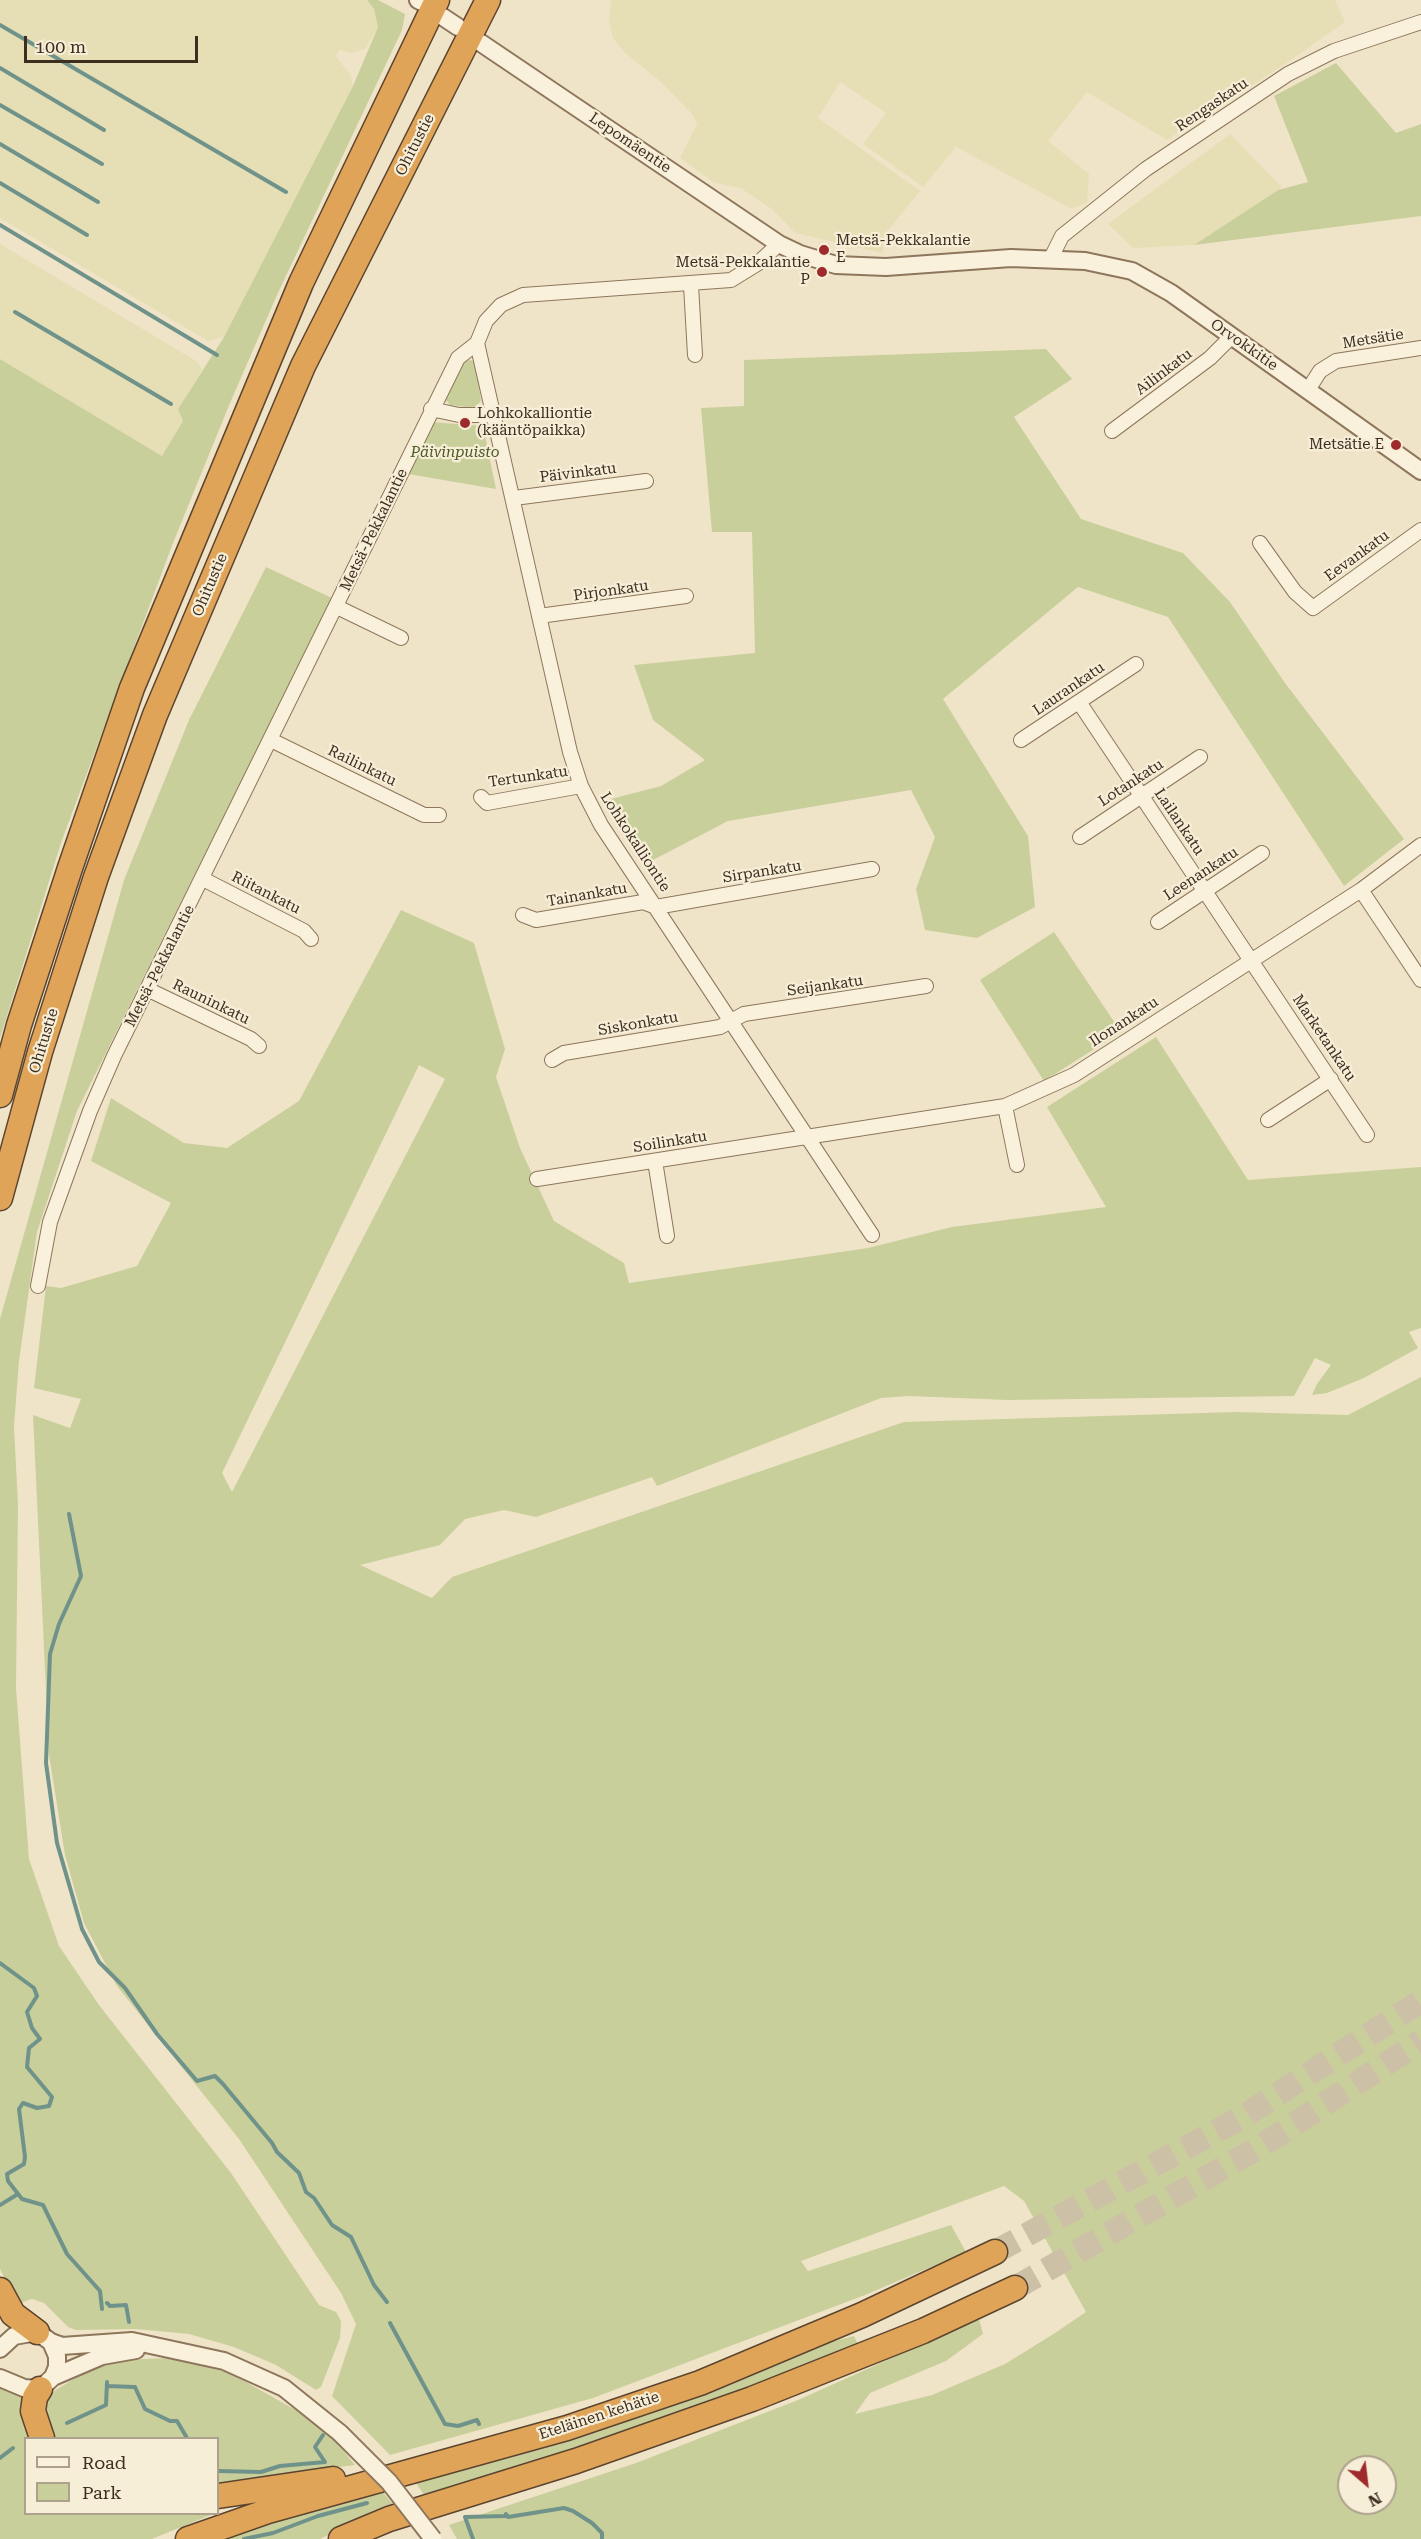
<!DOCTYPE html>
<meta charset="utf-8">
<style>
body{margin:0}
#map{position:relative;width:1421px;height:2539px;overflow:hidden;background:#f0e4c8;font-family:"Roboto Serif",serif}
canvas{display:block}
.legend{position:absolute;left:24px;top:2437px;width:195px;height:78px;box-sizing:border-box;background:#f7eed8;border:2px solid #ada18e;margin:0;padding:8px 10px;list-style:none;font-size:18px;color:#3d2e20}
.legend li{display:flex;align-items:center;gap:12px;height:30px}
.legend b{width:30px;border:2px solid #ada18e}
.north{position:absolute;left:1337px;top:2455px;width:60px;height:60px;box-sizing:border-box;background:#f7eed8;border:2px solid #ada18e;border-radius:50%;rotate:152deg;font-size:16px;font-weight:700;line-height:24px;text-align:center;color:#3d2e20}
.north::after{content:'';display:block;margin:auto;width:21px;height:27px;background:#9e2a2b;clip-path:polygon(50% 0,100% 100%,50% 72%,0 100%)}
.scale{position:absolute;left:24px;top:36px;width:174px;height:27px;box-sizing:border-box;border:3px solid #3d2e20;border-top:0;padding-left:8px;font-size:18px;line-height:21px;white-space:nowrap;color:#3d2e20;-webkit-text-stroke:4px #f7eed8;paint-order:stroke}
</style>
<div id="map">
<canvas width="1421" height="2539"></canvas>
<ul class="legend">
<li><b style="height:8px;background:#faf1dc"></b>Road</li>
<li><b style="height:16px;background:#c9cf9b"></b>Park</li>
</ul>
<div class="north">N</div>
<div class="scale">100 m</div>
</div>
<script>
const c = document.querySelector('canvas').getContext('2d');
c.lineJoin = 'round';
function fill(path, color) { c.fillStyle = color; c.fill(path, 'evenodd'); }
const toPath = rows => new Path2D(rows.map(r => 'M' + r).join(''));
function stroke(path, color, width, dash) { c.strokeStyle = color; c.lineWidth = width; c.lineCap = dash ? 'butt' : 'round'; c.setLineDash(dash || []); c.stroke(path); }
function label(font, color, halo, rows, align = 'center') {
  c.font = font + ' "Roboto Serif",serif'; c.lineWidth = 4.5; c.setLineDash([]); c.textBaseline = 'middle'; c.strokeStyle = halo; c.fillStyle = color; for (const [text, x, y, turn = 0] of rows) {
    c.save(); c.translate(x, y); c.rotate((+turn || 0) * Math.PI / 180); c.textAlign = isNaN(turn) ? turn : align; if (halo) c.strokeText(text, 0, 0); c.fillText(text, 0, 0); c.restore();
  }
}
fill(toPath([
 [0,0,367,0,374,9,378,27,366,48,352,53,340,50,336,56,351,76,353,86,224,337,208,341,0,218],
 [611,0,1335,0,1345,22,1285,64,1167,140,1087,92,1048,141,1089,174,1087,202,1072,209,956,147,923,187,863,144,886,113,840,82,818,118,920,191,884,235,883,253,795,233,772,209,740,188,713,182,680,158,697,124,693,115,661,82,624,52,613,38,609,19],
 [1230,134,1282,187,1194,245,1133,248,1108,224],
 [0,244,198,362,202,370,178,409,183,421,162,456,0,359]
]), '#e6deb5');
fill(toPath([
 [367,0,378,0,405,14,402,30,277,295,230,403,173,543,62,840,0,1038,0,359,162,456,183,421,178,409,224,337,353,86,378,27,374,9],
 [1336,63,1396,133,1421,124,1421,216,1194,245,1278,190,1308,182,1274,96],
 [1046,349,1072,379,1014,417,1081,519,1183,553,1230,602,1285,683,1404,839,1344,886,1168,617,1078,587,943,699,1028,836,1035,907,977,938,925,930,916,889,935,837,911,790,728,821,651,861,611,799,661,786,705,760,653,720,634,665,755,653,752,532,712,532,701,408,744,406,744,360],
 [469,360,475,361,481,401,474,408,450,405,445,399,462,363],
 [431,422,483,426,496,489,408,474],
 [266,567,332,598,77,1111,37,1232,19,1361,14,1426,18,1505,16,1688,29,1859,59,1946,99,2005,231,2173,319,2305,336,2312,341,2321,340,2338,321,2387,316,2390,276,2365,234,2347,189,2334,136,2329,76,2330,68,2327,44,2303,32,2299,17,2304,0,2269,0,1319,124,880,189,720],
 [401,910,474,943,505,1049,496,1077,520,1148,554,1221,624,1263,629,1283,868,1248,952,1227,1106,1207,1047,1107,1156,1037,1248,1180,1421,1167,1421,1328,1409,1332,1418,1348,1364,1378,1327,1393,1312,1395,1317,1384,1331,1365,1315,1358,1294,1396,1008,1400,909,1396,881,1398,657,1486,652,1477,536,1517,504,1510,465,1519,440,1545,360,1565,432,1598,452,1577,904,1422,1236,1412,1348,1415,1421,1377,1421,2539,457,2539,449,2525,636,2463,798,2400,979,2319,983,2334,946,2361,870,2393,855,2414,932,2395,1005,2364,1055,2333,1086,2312,1024,2201,1004,2186,801,2261,808,2271,951,2225,966,2252,865,2295,593,2398,390,2455,332,2396,356,2324,341,2293,239,2139,117,1986,84,1923,65,1855,49,1755,33,1415,70,1428,81,1399,34,1388,46,1286,61,1288,137,1266,171,1203,91,1161,111,1098,184,1143,227,1148,299,1101],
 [419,1065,445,1079,232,1492,222,1473],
 [1349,2467,1385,2467,1385,2503,1349,2503],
 [1054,932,1121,1032,1044,1081,980,980],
 [854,2336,859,2346,661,2422,426,2498,416,2483,562,2440,808,2348],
 [169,2358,230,2373,301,2413,338,2444,355,2465,218,2483,218,2438,55,2438,49,2426,46,2403,51,2393,85,2372,115,2360],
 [0,2387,21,2396,31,2438,26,2438,26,2514,213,2514,152,2539,0,2539],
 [382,2491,396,2508,360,2520,320,2539,212,2539]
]), '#c9cf9b');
stroke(toPath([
 [0,25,286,192],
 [0,68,104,130],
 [0,105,102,164],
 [0,144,98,202],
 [0,183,87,235],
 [0,225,217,355],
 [15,312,171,404],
 [69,1514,81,1576,59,1624,50,1654,46,1763,57,1843,82,1929,99,1962,125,1988,157,2034,197,2081,215,2076,223,2084,272,2143,277,2152,299,2173,306,2192,314,2198,332,2225,351,2237,374,2285,387,2302],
 [0,1963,34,1988,37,1996,27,2012,32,2028,40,2039,29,2048,27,2067,52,2097,49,2106,37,2108,23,2103,19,2109,25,2157,24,2164,7,2174,8,2181,22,2199,43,2205,67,2254,100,2291,102,2309],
 [0,2205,18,2194],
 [107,2303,110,2306,126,2305,129,2322],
 [390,2323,445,2424,458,2426,477,2420,479,2424],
 [107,2386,135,2387,145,2409,170,2421,177,2421,187,2438],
 [67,2423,106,2405,107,2382],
 [0,2458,13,2448],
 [218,2471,261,2472,280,2466,325,2462,315,2447,323,2435],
 [506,2514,508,2517,564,2508,573,2511,592,2523,602,2533,602,2539],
 [244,2539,273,2533,318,2516,367,2503],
 [473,2539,465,2517,506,2516]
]), '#6f938a', 4);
stroke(toPath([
 [995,2252,1244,2116,1421,2001],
 [1015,2288,1261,2146,1421,2041]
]), '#ccc0a6', 24, [24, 12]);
const minor = toPath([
 [1050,260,1062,236,1146,169,1288,74,1334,51,1421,22],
 [691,285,695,355],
 [477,343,570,752,581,786,601,825,872,1235],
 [1308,390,1320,371,1336,361,1421,348],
 [431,409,459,415,494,415],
 [1112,431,1210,358,1232,336],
 [514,498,646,481],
 [1260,543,1295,592,1313,608,1421,530],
 [337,607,401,638],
 [539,616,686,596],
 [1079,702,1367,1135],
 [271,740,424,815,439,815],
 [1021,740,1136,664],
 [481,797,487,803,581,786],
 [1080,837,1200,757],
 [203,879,304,931,311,939],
 [1361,890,1421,980],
 [523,915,536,920,643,902,656,907,872,869],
 [1158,922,1262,853],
 [149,990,251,1039,259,1046],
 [552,1060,564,1053,720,1027,744,1014,926,986],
 [1005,1106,1017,1165],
 [1268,1120,1331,1079],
 [655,1161,667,1236],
 [537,1179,1005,1106,1074,1075,1361,890,1421,845],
 [38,1286,50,1222,90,1111,114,1056,458,358,477,343,486,321,501,305,523,295,731,280,757,264,779,244]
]);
const tertiary = toPath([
 [418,0,422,2],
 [443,17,458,27],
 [481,43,779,244,800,254,836,265,886,267,1011,258,1085,261,1132,271,1171,293,1421,471],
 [51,2342,62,2346,132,2341,224,2361,284,2388,340,2433],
 [0,2349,14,2336,37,2332,51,2342,57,2356,57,2367,53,2377,40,2389,24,2388,0,2378],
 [53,2377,102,2356,136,2350]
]);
const motorway = toPath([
 [0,1095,19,1025,70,868,132,688,301,283,437,0],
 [0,1198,40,1052,96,877,155,715,303,366,488,0],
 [0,2290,13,2314,37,2332],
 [40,2389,35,2397,33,2411,42,2438],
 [218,2496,333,2479],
 [188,2539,268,2511,567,2428,700,2383,862,2315,995,2252],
 [341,2539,389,2519,576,2461,752,2399,923,2331,1015,2288]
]);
stroke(minor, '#8d765c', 16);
stroke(tertiary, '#8d765c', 20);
stroke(motorway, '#5b4430', 27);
stroke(minor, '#faf1dc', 14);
stroke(tertiary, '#faf1dc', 16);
stroke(motorway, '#e0a458', 24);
const tertiaryBridge = toPath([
 [340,2433,389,2482,433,2539]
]);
stroke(tertiaryBridge, '#8d765c', 20, []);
stroke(tertiaryBridge, '#faf1dc', 16);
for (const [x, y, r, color] of [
 [824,250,6,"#9e2a2b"],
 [822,272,6,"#9e2a2b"],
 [465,423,6,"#9e2a2b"],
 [1396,445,6,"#9e2a2b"]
]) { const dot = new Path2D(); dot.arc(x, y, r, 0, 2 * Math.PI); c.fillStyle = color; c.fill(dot); stroke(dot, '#f7eed8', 2); }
label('15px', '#3d2e20', '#f7eed8', [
 ["Rengaskatu",1212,105,-34],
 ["Lepomäentie",630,143,34],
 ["Ohitustie",415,145,-63],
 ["Metsätie",1373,339,-9],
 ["Orvokkitie",1244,345,35],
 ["Ailinkatu",1164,372,-37],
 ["Päivinkatu",578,473,-7],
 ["Metsä-Pekkalantie",374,530,-64],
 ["Eevankatu",1357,556,-36],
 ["Ohitustie",210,585,-67],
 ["Pirjonkatu",611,591,-8],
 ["Laurankatu",1069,689,-34],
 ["Railinkatu",362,766,26],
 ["Tertunkatu",528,777,-8],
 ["Lotankatu",1131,783,-33],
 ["Lailankatu",1179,822,56],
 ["Lohkokalliontie",635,842,57],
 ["Sirpankatu",762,872,-9],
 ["Leenankatu",1201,874,-33],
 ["Riitankatu",266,893,27],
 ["Tainankatu",587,895,-10],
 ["Metsä-Pekkalantie",160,966,-63],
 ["Seijankatu",825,986,-8],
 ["Rauninkatu",211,1002,26],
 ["Ilonankatu",1124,1022,-33],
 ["Siskonkatu",638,1024,-10],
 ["Marketankatu",1324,1038,56],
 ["Ohitustie",44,1041,-73],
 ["Soilinkatu",670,1142,-9],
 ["Eteläinen kehätie",599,2416,-18]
]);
label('15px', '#3d2e20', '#f7eed8', [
 ["Metsä-Pekkalantie",836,241],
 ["E",836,258],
 ["Metsä-Pekkalantie",810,263,"right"],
 ["P",810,280,"right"],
 ["Lohkokalliontie",477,414],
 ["(kääntöpaikka)",477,431],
 ["Metsätie E",1384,445,"right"]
], 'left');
label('italic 15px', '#4d5a26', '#f7eed8', [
 ["Päivinpuisto",455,453]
]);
</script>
